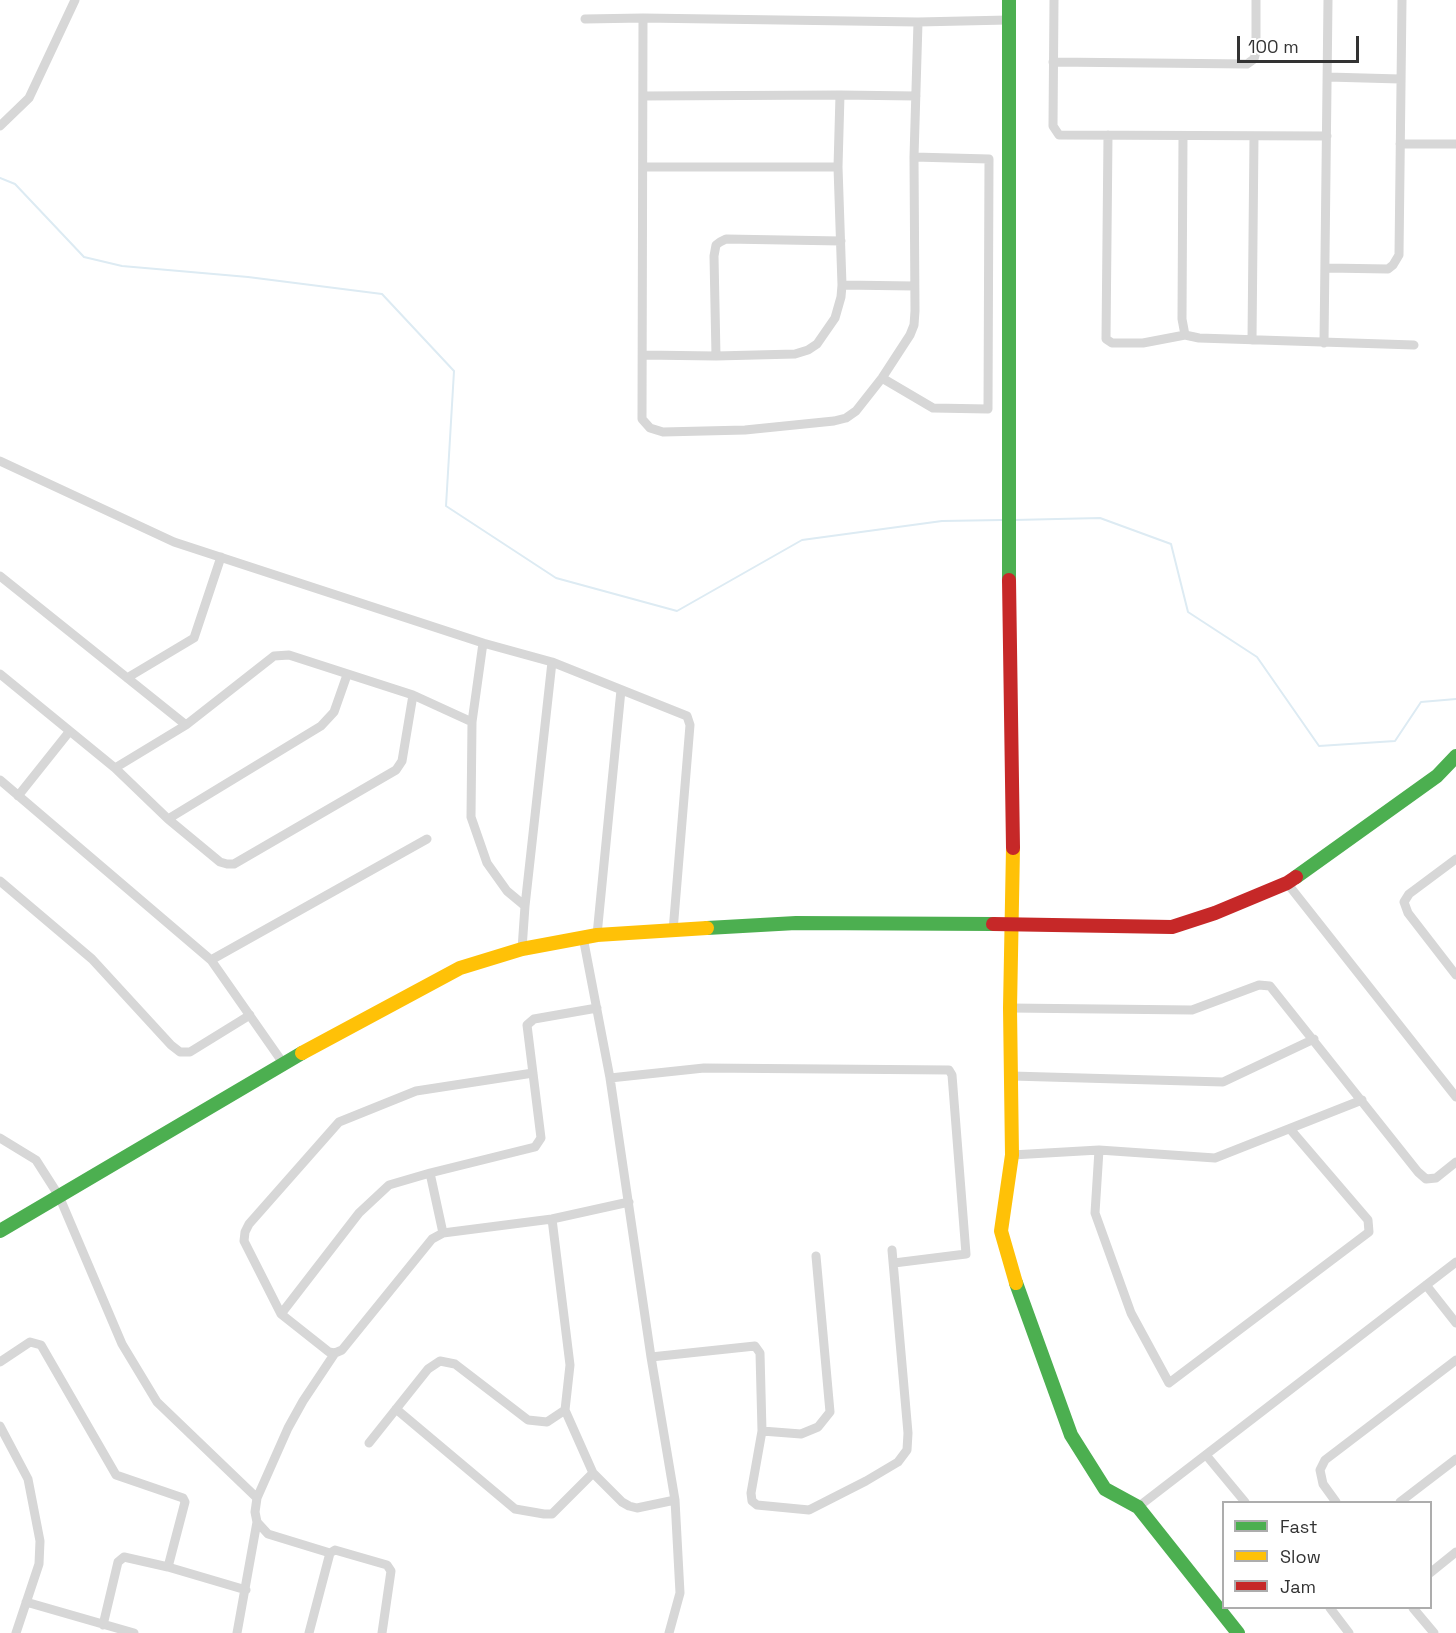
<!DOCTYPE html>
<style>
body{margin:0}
#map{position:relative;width:1456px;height:1633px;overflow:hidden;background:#fff;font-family:"Space Grotesk",sans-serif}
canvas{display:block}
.legend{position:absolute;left:1222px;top:1501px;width:210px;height:108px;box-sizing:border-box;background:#fff;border:2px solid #adadad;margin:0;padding:8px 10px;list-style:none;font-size:18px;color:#333}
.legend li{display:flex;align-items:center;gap:12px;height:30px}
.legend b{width:30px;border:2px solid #adadad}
.scale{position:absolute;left:1237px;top:36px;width:122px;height:27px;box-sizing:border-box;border:3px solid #333;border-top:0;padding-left:8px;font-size:18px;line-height:21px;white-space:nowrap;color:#333;-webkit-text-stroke:4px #fff;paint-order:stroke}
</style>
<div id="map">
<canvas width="1456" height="1633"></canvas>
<ul class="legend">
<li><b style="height:8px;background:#4caf50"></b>Fast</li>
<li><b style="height:8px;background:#ffc107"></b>Slow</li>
<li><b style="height:8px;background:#c62828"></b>Jam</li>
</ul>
<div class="scale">100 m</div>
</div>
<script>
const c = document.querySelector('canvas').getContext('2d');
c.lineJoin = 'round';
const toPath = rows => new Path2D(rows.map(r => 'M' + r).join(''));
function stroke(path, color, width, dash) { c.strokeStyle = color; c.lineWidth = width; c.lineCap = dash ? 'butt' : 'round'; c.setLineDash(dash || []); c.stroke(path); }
stroke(toPath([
 [0,178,15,184,84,257,122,266,248,277,382,294,454,371,446,506,556,578,677,611,802,540,942,521,1002,520],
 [1014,520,1100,518,1171,544,1188,612,1257,657,1319,746,1395,741,1421,702,1456,699]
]), '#ddebf3', 2);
stroke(toPath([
 [1054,0,1053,126,1059,135,1327,136],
 [643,18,642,419,650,428,663,432,745,430,834,421,846,418,856,411,882,378,910,335,914,325,915,311,914,157,918,22],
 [585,19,643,18,918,22,1008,20],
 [1053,62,1247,64,1254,59,1256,52,1256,0],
 [1328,77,1400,79],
 [840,95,916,96],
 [643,96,840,95,838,167,842,285,841,297,835,318,817,344,808,350,795,354,716,356,643,355],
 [0,126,29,98,75,0],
 [1108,135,1106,339,1112,343,1143,343,1185,335],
 [1183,136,1182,319,1185,335,1199,338,1414,345],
 [1400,144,1456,144],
 [644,167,838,167],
 [1327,268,1388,269,1393,265,1399,255,1402,0],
 [842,285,914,286],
 [1252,340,1254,136],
 [1324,343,1328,0],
 [716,356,714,256,716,245,720,242,726,239,841,241],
 [882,378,933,408,988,409,989,159,914,157],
 [0,461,174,542,483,643,552,662,687,716,690,725,673,931],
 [0,576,186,725,274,656,289,655,413,695,402,761,396,770,234,864,227,864,220,862,168,819,115,768,0,674],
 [483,643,472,722,471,817,487,863,507,891,525,906],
 [127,678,194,638,221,557],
 [413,695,472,722],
 [115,768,186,725],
 [0,780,211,960,283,1063],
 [18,796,69,732],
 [168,819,321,726,334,712,347,675],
 [1456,859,1409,894,1404,902,1408,913,1456,975],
 [0,881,92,959,171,1045,180,1052,190,1052,250,1015],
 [1287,883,1456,1097],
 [597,935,621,690],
 [583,937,610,1078,651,1357,675,1500,680,1593,669,1633],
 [522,949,525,906,552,662],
 [211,960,427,839],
 [1010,1008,1192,1010,1259,985,1270,986,1418,1172,1426,1179,1436,1178,1456,1162],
 [533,1073,416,1091,339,1122,249,1224,245,1232,244,1241,281,1314,329,1352,335,1353,342,1350,432,1239,443,1233,552,1219,629,1202],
 [1012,1076,1223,1082,1314,1039],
 [610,1078,704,1068,949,1070,952,1075,966,1254,894,1263],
 [0,1138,36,1160,59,1196,122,1344,157,1402,257,1498],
 [1099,1150,1095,1213,1131,1313,1169,1383,1369,1232,1368,1220,1290,1129],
 [1012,1155,1099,1150,1215,1158,1362,1100],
 [552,1219,570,1365,565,1410,593,1473],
 [443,1233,430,1173,535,1147,541,1138,527,1025,534,1019,597,1008],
 [1426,1285,1456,1323],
 [281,1314,359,1213,389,1185,430,1173],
 [651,1357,755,1346,760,1353,762,1431,751,1493,752,1501,757,1505,809,1510,866,1481,898,1462,907,1450,908,1433,892,1250],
 [0,1362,30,1342,41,1345,116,1475,183,1498,185,1502,168,1567],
 [396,1409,515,1509,544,1514,552,1514,593,1473,622,1502,629,1506,637,1508,675,1500],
 [0,1426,28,1479,40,1541,39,1564,16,1633],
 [762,1431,801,1434,818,1427,830,1412,816,1256],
 [369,1443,428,1369,440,1361,455,1364,528,1420,547,1422,565,1410],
 [1206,1455,1245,1502],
 [1336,1502,1323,1484,1320,1470,1325,1460,1456,1360],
 [1400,1502,1456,1459],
 [1138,1507,1456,1262],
 [257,1522,268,1534,330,1553],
 [1430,1573,1456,1552],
 [26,1602,134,1633],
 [1330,1608,1349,1633],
 [1413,1608,1434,1633],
 [103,1625,118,1562,124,1557,168,1567,246,1590],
 [237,1633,257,1522,255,1512,257,1498,288,1428,303,1401,335,1353],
 [309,1633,330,1553,335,1550,387,1565,391,1571,382,1633]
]), '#d7d7d7', 9);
stroke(toPath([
 [1009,0,1009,580],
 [1296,877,1437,776,1456,756],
 [707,928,796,923,993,924],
 [0,1231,302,1053],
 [1016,1283,1071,1435,1105,1489,1138,1507,1238,1633]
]), '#4caf50', 14);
stroke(toPath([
 [1013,848,1010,1008,1012,1155,1001,1231,1016,1283],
 [302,1053,460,968,522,949,597,935,707,928]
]), '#ffc107', 14);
stroke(toPath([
 [1009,580,1013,848],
 [993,924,1172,927,1215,913,1287,883,1296,877]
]), '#c62828', 14);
</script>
